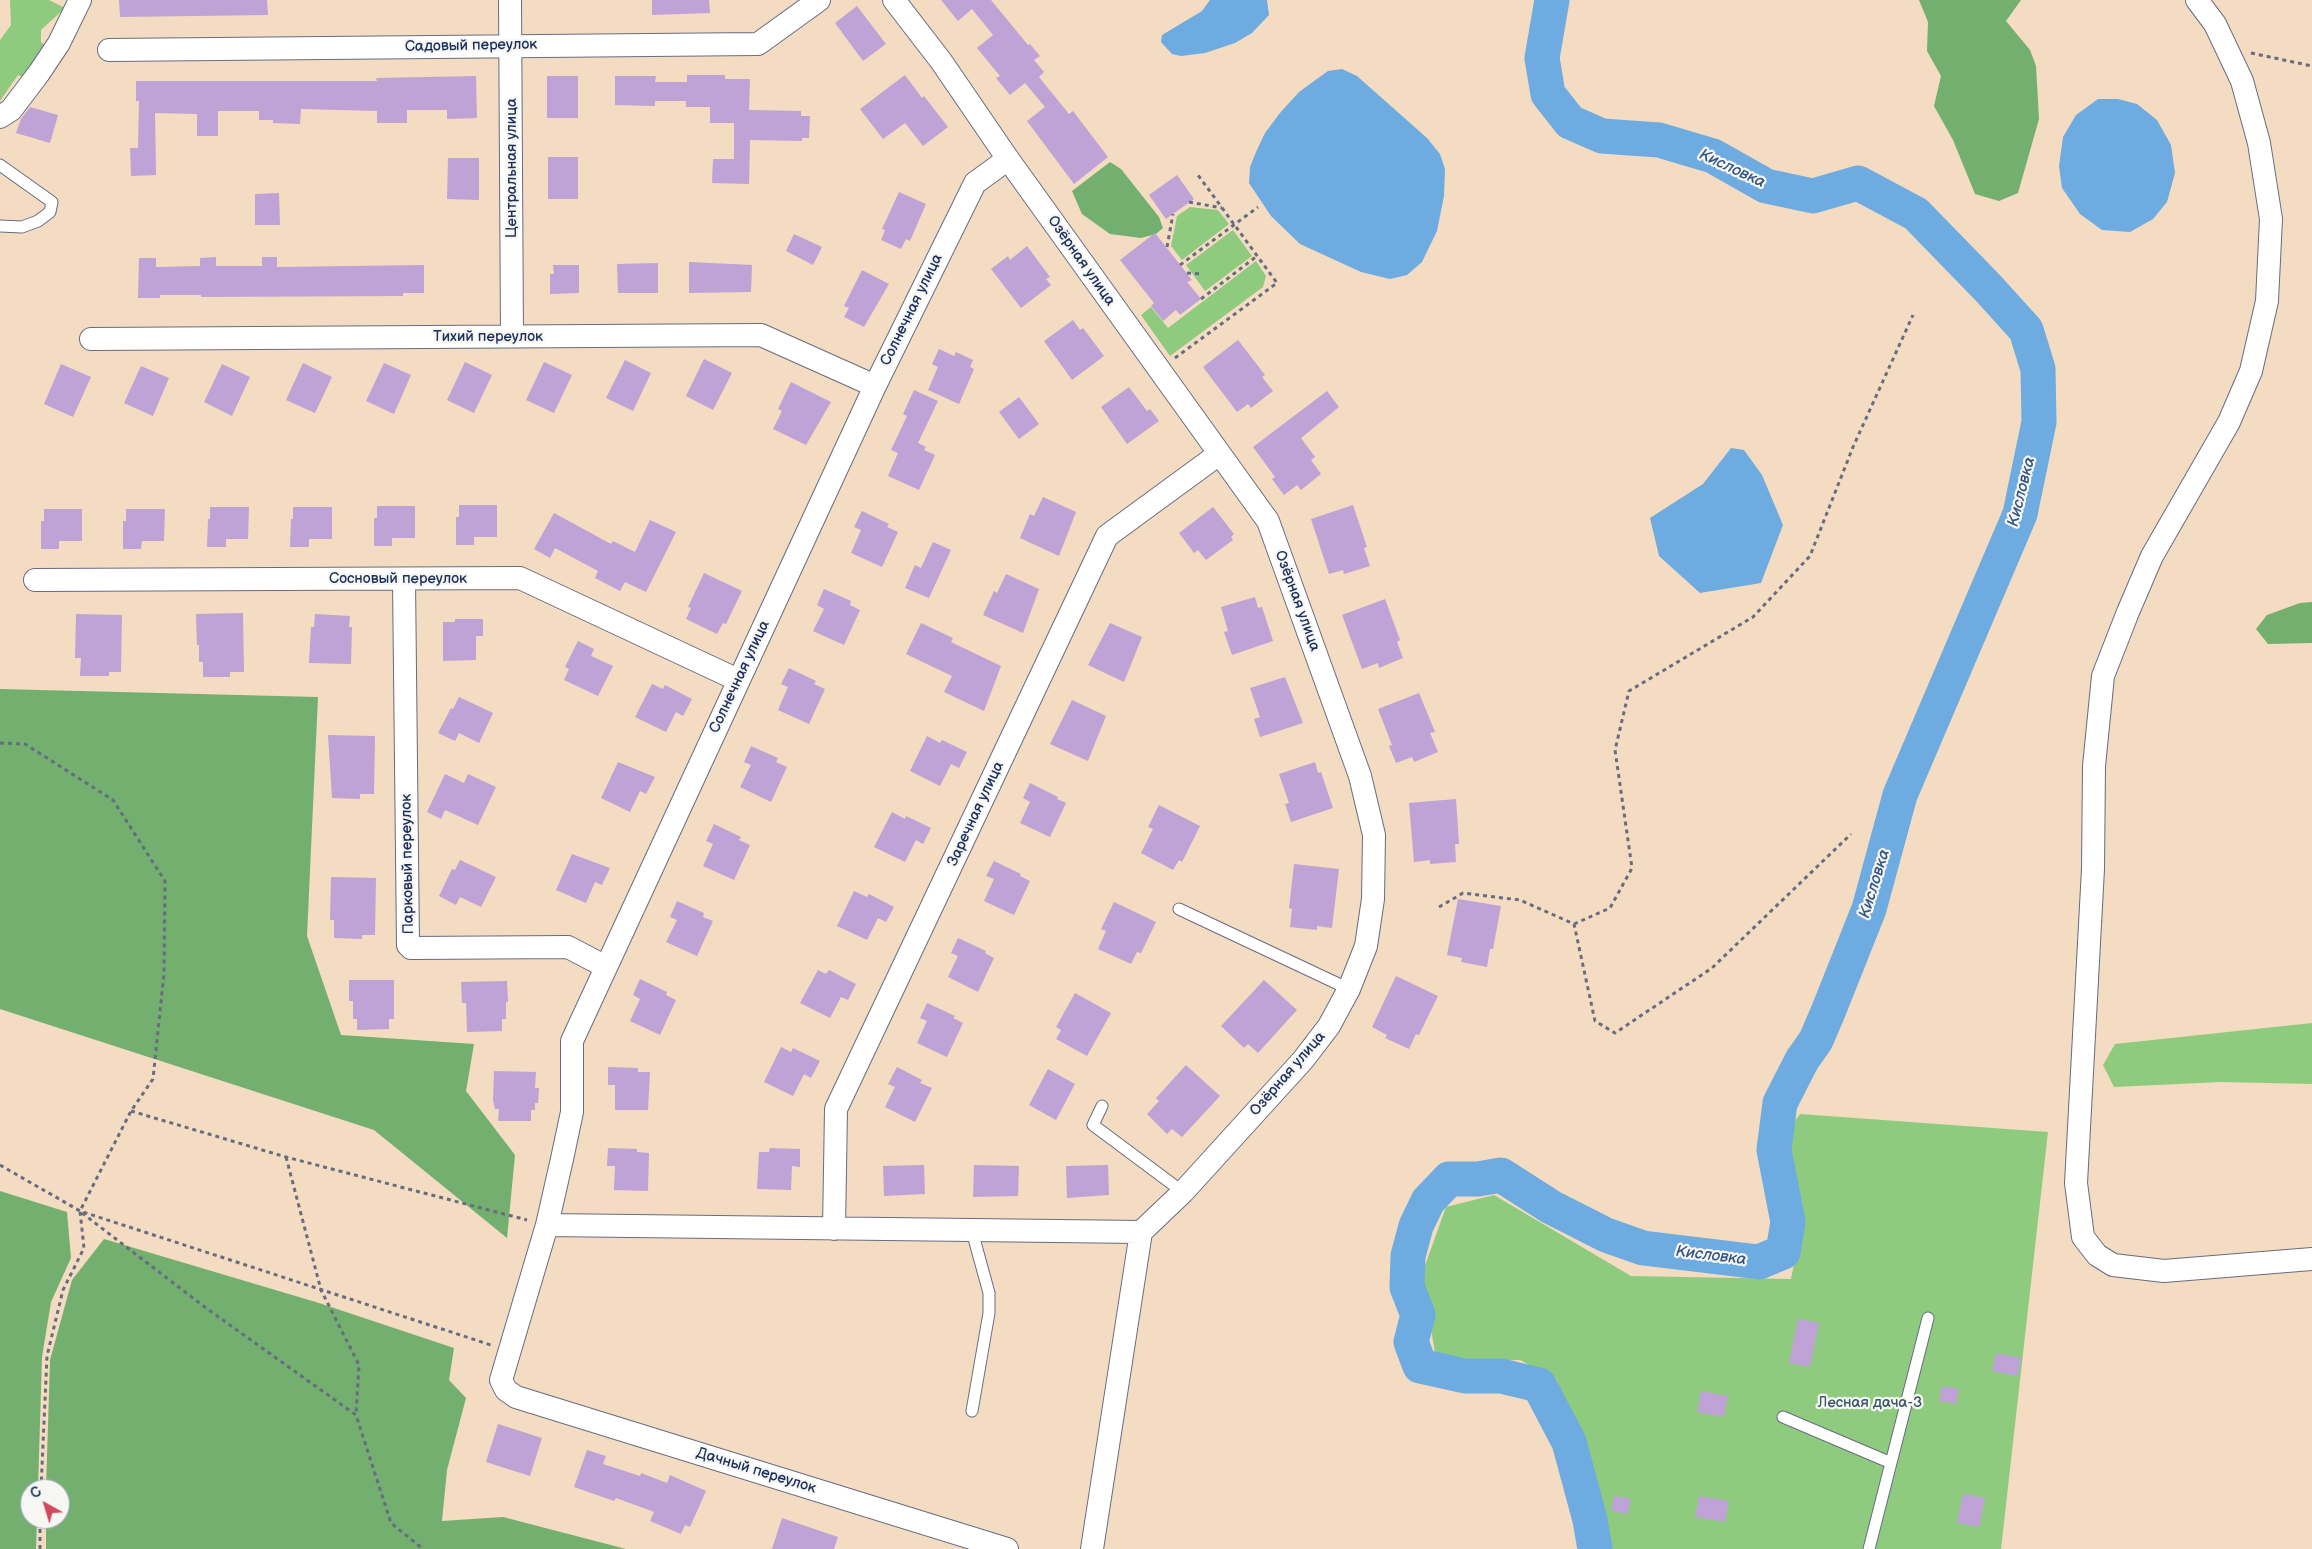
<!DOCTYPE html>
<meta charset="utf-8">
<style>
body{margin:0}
#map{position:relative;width:2312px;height:1549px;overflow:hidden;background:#f3dcc1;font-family:"Balsamiq Sans",sans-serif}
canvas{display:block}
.north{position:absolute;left:20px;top:1479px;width:50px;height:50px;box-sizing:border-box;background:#f6f6f2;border:1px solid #9ea6b7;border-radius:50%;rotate:321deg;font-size:14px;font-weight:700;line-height:20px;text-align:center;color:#1b2f5e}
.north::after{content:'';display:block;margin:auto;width:18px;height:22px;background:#d1495b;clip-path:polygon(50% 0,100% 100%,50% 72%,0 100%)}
</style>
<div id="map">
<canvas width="2312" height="1549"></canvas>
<div class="north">С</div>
</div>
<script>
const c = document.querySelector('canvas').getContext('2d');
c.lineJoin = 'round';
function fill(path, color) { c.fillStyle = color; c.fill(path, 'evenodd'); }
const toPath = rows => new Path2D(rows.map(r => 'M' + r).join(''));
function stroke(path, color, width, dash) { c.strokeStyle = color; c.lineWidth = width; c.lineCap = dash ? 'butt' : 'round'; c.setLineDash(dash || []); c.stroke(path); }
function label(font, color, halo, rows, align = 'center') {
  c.font = font + ' "Balsamiq Sans",sans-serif'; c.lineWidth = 4.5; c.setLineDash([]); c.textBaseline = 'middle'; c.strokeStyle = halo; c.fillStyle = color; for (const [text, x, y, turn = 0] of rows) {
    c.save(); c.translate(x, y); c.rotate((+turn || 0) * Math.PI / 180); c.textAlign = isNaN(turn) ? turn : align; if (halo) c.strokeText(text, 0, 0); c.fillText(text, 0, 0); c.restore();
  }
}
fill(toPath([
 [10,0,49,0,65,8,41,30,41,42,49,49,26,79,18,75,0,101,0,40,11,25],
 [1190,207,1218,210,1229,224,1182,260,1171,246,1177,216],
 [1233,230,1252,256,1205,291,1186,265],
 [1256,261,1266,276,1263,287,1170,356,1141,315,1151,307,1168,328],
 [2312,1023,2312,1084,2221,1082,2114,1087,2103,1065,2115,1044],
 [1800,1114,2048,1132,2001,1549,1607,1549,1589,1462,1556,1379,1520,1360,1479,1361,1435,1353,1422,1274,1446,1207,1494,1195,1631,1276,1791,1279,1801,1228,1783,1137]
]), '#8fcb7f');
fill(toPath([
 [1919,0,2021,0,2006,21,2030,50,2036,66,2039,119,2018,193,1999,201,1975,194,1953,140,1934,106,1941,76,1927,51,1928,22],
 [1110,162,1121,169,1159,217,1163,228,1156,234,1141,238,1110,234,1082,214,1072,191],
 [2312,602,2312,643,2268,644,2256,629,2267,615,2300,603],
 [0,689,318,697,307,936,341,1035,474,1044,466,1091,515,1155,507,1238,374,1130,0,1009],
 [0,1191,67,1212,71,1258,51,1302,42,1357,38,1489,30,1489,30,1519,37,1519,36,1549,0,1549],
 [104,1239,319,1303,454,1348,449,1380,466,1398,447,1470,442,1521,503,1517,626,1549,46,1549,46,1519,60,1519,60,1489,46,1489,50,1360,72,1280]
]), '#73af6e');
fill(toPath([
 [1210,0,1267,0,1269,15,1252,33,1235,43,1205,53,1181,56,1172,54,1161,42,1162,35,1202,11],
 [1342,69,1357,76,1427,138,1440,154,1445,169,1444,196,1437,231,1422,262,1407,275,1390,279,1361,272,1300,244,1271,216,1249,183,1250,167,1256,152,1265,133,1280,113,1299,92,1328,71],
 [2098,99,2118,99,2137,104,2157,120,2171,145,2175,173,2167,202,2153,219,2130,232,2102,230,2080,214,2062,188,2059,166,2063,137,2076,115],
 [1731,448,1744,450,1762,475,1783,525,1761,583,1700,593,1659,556,1650,518,1703,484]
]), '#6eabe0');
stroke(toPath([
 [1552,0,1542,58,1548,94,1570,122,1602,136,1659,140,1713,156,1766,186,1813,196,1858,183,1916,214,1988,288,2026,330,2038,369,2039,422,2020,514,1900,795,1869,909,1828,1012,1816,1040,1802,1060,1780,1103,1774,1150,1788,1222,1783,1252,1759,1262,1643,1248,1606,1235,1551,1207,1501,1175,1478,1179,1449,1179,1428,1201,1416,1226,1408,1256,1407,1287,1418,1315,1411,1342,1420,1366,1465,1376,1501,1376,1539,1385,1569,1442,1590,1520,1595,1549]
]), '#6eabe0', 35);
fill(toPath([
 [119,0,267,0,268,15,120,17],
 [652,0,709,0,710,13,652,15],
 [941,0,991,0,1028,45,1030,44,1040,56,1034,60,1044,72,1039,77,1069,114,1073,111,1108,157,1074,184,1027,121,1045,107,1025,83,1010,95,996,78,1000,76,977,48,993,35,972,9,958,21],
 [857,6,886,44,863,61,835,23],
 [687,75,725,75,725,79,750,79,749,110,801,111,801,116,810,116,809,138,802,138,802,141,750,140,749,184,712,183,713,159,734,159,734,123,710,123,710,107,686,107,686,101,655,101,655,106,615,105,615,76,656,76,655,82,687,82],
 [905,75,922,98,924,96,948,127,923,146,905,123,883,139,860,109],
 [476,76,477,118,447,119,447,110,407,110,407,123,377,123,377,111,301,109,300,124,273,123,273,120,259,120,259,111,218,111,218,136,197,136,197,114,155,113,156,175,131,176,130,148,138,148,139,101,136,101,136,81,377,81,376,78],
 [547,76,578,76,578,118,547,118],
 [30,107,58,115,50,143,16,133,21,119],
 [548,157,578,157,578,199,548,199],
 [448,158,479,158,479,200,447,199],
 [1177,175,1194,199,1166,219,1149,195],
 [899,192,926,204,910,241,906,239,901,249,881,240,885,230,882,229],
 [279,193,280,225,255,225,255,194],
 [1155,233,1192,280,1187,282,1201,299,1180,315,1176,310,1163,321,1151,306,1154,303,1120,260],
 [794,234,822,247,813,265,786,251],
 [1027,246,1050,277,1046,279,1051,285,1021,308,991,269,1008,256,1010,260],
 [216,257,216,266,262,266,262,257,277,257,277,267,424,265,424,293,403,293,403,296,201,297,201,295,160,295,160,298,138,298,139,258,156,258,156,267,200,266,200,258],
 [689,262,752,265,751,292,689,293],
 [658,263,658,293,618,293,617,264],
 [553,265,579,265,579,293,550,294,550,274,554,274],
 [862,270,889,284,864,327,844,317,849,308,844,306],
 [1073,320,1080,330,1083,328,1104,356,1072,380,1044,341],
 [1238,340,1265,375,1262,377,1273,391,1251,408,1248,404,1237,412,1203,367],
 [939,349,954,356,956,352,973,360,970,367,974,369,959,404,928,390,938,367,932,364],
 [704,359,732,373,713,410,686,396],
 [625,360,651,373,633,411,606,398],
 [465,362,492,375,474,413,447,400],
 [544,362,572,375,554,413,526,400],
 [303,363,332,377,315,413,286,400],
 [384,363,411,375,394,414,366,401],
 [61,364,91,377,73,417,44,404],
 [222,364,250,377,232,416,204,402],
 [141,366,169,378,153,416,124,403],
 [791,382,831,402,806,445,773,429,782,411,778,409],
 [1129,387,1147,411,1150,409,1159,421,1127,444,1101,407],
 [914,390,938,401,918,443,926,447,924,450,935,455,919,490,888,476,898,453,891,450,907,416,903,414],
 [1327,391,1339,407,1301,438,1315,457,1311,460,1321,474,1301,490,1297,485,1284,495,1272,479,1275,477,1253,447],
 [1019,397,1039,424,1019,439,999,412],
 [1043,497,1076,512,1059,556,1020,538,1030,514,1034,516],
 [459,505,497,505,497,537,474,537,474,545,456,545,456,517,459,517],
 [1353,505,1367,547,1364,548,1370,566,1344,574,1343,570,1329,574,1311,519],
 [377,506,415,506,415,538,392,538,392,546,374,546,374,518,377,518],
 [210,507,249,507,248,539,226,539,226,547,207,547,208,519,210,519],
 [293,507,332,507,332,539,309,539,309,547,290,547,291,519,293,519],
 [1213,507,1234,534,1231,537,1233,540,1206,560,1198,550,1194,553,1179,533],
 [44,509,82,509,82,541,59,541,59,549,41,549,41,521,44,521],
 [126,509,165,509,164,541,142,541,141,549,123,549,123,521,126,521],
 [862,511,889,524,887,527,898,532,882,567,851,553,861,530,854,527],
 [554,513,611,544,613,541,635,552,650,520,676,532,646,592,625,582,620,591,595,578,598,571,555,548,550,558,534,549],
 [933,542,951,550,929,598,905,588,915,565,921,568],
 [704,573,742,591,726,624,723,623,717,634,686,619,691,608,688,607],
 [1006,574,1039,589,1023,633,983,615,994,591,997,593],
 [824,589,851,601,850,605,860,610,844,645,813,631,824,609,817,605],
 [1255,597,1258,608,1262,607,1273,641,1232,655,1224,632,1228,631,1221,607],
 [1385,599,1400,640,1397,642,1403,658,1379,668,1378,663,1362,669,1342,615],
 [243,613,244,672,230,672,230,677,203,677,203,662,199,662,199,645,197,645,196,614],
 [76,614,122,615,121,672,109,672,109,676,80,676,81,658,75,658],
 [315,614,350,616,349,627,352,627,351,664,309,663,311,627,314,627],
 [455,619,483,619,483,636,476,636,476,660,443,661,443,622,455,622],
 [921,623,953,638,951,642,1001,666,984,711,944,692,952,676,906,654],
 [1110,623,1142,637,1124,682,1088,665],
 [578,641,594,649,591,656,613,666,598,696,564,680,569,669,565,667],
 [789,668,816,681,814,684,825,689,809,724,778,710,788,687,781,684],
 [1285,677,1303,723,1260,737,1254,719,1260,717,1250,688],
 [652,684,663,689,665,685,692,699,683,716,676,712,666,732,635,717],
 [1419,693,1435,732,1430,733,1438,752,1414,762,1412,757,1396,763,1389,746,1392,745,1378,709],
 [459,697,493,713,479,743,459,733,455,741,438,733,451,708,453,709],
 [1072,700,1106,716,1088,761,1050,744],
 [328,735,375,736,374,794,360,794,360,799,332,798],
 [927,736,940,743,942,740,967,752,959,768,951,764,940,786,910,771],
 [751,746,778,758,776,762,787,767,771,802,740,787,751,765,744,762],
 [618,762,655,777,646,794,640,791,630,812,601,798],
 [1315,762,1318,773,1321,772,1333,808,1291,822,1285,804,1289,803,1279,774],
 [445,774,464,783,468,774,496,787,478,825,445,810,441,819,427,812],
 [1030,783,1058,797,1057,799,1066,803,1050,837,1020,823,1030,802,1023,798],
 [1456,799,1459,844,1455,844,1456,862,1430,864,1430,860,1414,862,1409,803],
 [1159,805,1200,826,1182,862,1179,860,1173,870,1141,853,1153,829,1148,827],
 [892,812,905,819,906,816,931,828,923,844,916,840,905,862,874,847],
 [714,824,741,837,739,840,750,845,734,880,703,866,713,844,706,841],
 [572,854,610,868,602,885,595,882,586,903,556,890],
 [460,860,496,877,481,907,460,897,456,905,439,896,452,869,455,870],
 [994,861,1021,874,1020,876,1030,881,1014,915,984,901,994,879,986,876],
 [1294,864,1339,869,1332,928,1317,926,1317,930,1290,927,1292,909,1289,908],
 [331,877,376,878,375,935,362,935,362,939,334,938,334,920,330,920],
 [854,891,867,897,869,894,894,907,886,922,878,918,867,940,837,926],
 [1458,899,1501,906,1493,949,1490,949,1487,967,1461,962,1462,958,1447,955],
 [677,901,704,913,703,917,713,921,697,956,666,942,677,920,670,917],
 [1114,902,1156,922,1141,953,1137,952,1131,964,1098,949,1106,931,1101,929],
 [958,938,986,951,985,953,994,958,978,992,948,977,958,956,951,953],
 [818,970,826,974,829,970,856,984,848,1000,841,997,830,1018,800,1003],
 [1396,976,1438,996,1419,1035,1416,1034,1409,1049,1385,1038,1387,1035,1372,1027],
 [640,979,667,992,666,995,676,1000,660,1035,630,1021,640,999,633,995],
 [349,980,394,980,394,1019,389,1019,389,1029,357,1030,357,1019,353,1019,353,1001,349,1001],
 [1264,980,1297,1010,1258,1053,1248,1044,1244,1048,1221,1026],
 [507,981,508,1002,506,1002,506,1019,502,1019,502,1031,467,1032,466,1003,462,1003,461,982],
 [1075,993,1111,1013,1087,1056,1056,1039,1061,1030,1056,1027],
 [927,1003,955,1016,953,1018,963,1023,947,1057,917,1043,927,1021,920,1018],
 [781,1047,791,1052,793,1048,820,1061,811,1078,804,1074,793,1096,764,1082],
 [1186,1065,1220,1096,1182,1137,1172,1129,1167,1134,1147,1114,1159,1101,1156,1098],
 [608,1067,638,1068,638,1072,650,1072,648,1110,615,1110,615,1085,608,1085],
 [897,1067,922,1080,920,1083,932,1088,915,1122,885,1107,895,1087,888,1084],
 [1048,1069,1075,1084,1056,1120,1029,1105],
 [494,1071,536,1072,535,1088,539,1088,538,1103,535,1103,535,1110,531,1110,531,1121,498,1121,499,1109,495,1109,493,1100],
 [608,1148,637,1149,637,1152,649,1153,648,1191,614,1190,615,1166,607,1166],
 [770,1148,800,1149,800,1167,792,1166,791,1190,757,1189,759,1152,769,1152],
 [924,1165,925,1194,884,1196,883,1166],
 [974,1165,1019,1166,1018,1196,973,1197],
 [1108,1165,1109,1195,1067,1198,1066,1166],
 [1798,1319,1819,1323,1810,1367,1789,1363],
 [1996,1353,2021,1358,2018,1376,1992,1371],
 [1942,1386,1959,1389,1956,1404,1939,1401],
 [1701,1391,1728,1396,1724,1417,1697,1412],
 [498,1424,542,1438,530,1476,486,1462],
 [587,1450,606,1456,603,1464,640,1476,641,1473,667,1483,670,1475,706,1491,690,1527,685,1525,681,1534,650,1521,654,1512,616,1498,614,1501,574,1487],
 [1963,1494,1985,1498,1979,1527,1957,1523],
 [1614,1496,1631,1499,1628,1514,1611,1511],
 [1699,1496,1729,1501,1725,1522,1695,1517],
 [782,1518,838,1537,834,1549,772,1549]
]), '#bfa2d6');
const lane = toPath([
 [0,165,52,202,50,212,38,221,22,227,0,226],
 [1179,909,1349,989],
 [1102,1106,1093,1125,1183,1192],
 [972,1411,989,1313,989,1293,972,1231],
 [1783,1417,1889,1462],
 [1869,1549,1928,1318]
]);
const street = toPath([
 [510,0,512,336],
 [894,0,941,61,1008,159,1268,521,1360,776,1374,835,1373,899,1366,946,1349,989,1329,1026,1303,1060,1183,1192,1141,1232],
 [2197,0,2215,24,2242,81,2259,143,2271,219,2267,301,2251,371,2229,422,2152,556,2128,612,2103,676,2094,766,2093,869,2076,1183,2083,1237,2097,1255,2113,1265,2164,1271,2312,1259],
 [109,50,758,44,819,0],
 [0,117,11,110,39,73,59,43,80,0],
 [91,339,761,335,875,386],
 [35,580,520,578,738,680],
 [404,580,408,945,411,948,568,947,606,967],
 [547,1225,1141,1232],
 [834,1229,836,1109,1107,536,1219,454],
 [1007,1549,516,1397,506,1390,501,1380,547,1225,562,1159,572,1112,572,1041,875,386,975,183,1008,159],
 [1092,1549,1141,1232]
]);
stroke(lane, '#676c81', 13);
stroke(street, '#676c81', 24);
stroke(toPath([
 [2251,53,2312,66],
 [1189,202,1222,208],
 [1167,247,1173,214],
 [1180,265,1258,207],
 [1187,273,1202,274],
 [1201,299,1257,256],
 [1175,358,1277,283,1198,175],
 [0,743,25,744,113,800,165,881,164,973,153,1079,131,1111,80,1211,84,1248,63,1290,47,1356,41,1489],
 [1439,907,1463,893,1520,900,1574,924,1595,1021,1615,1033,1712,968,1851,834],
 [1574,924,1610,908,1632,868,1615,750,1629,691,1753,617,1810,556,1853,447,1913,315],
 [131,1111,286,1157,527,1220],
 [286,1157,321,1290,359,1365,356,1414],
 [0,1165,80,1211,491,1345],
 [82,1213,206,1308,356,1415,391,1523,423,1549],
 [40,1549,40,1519]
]), '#676c81', 3, [4, 4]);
stroke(lane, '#fff', 11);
stroke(street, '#fff', 22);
label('15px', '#1b2f5e', '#f6f6f2', [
 ["Садовый переулок",471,46,-1],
 ["Центральная улица",512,168,-90],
 ["Озёрная улица",1081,261,55],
 ["Солнечная улица",912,310,-64],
 ["Тихий переулок",488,337],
 ["Сосновый переулок",398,579],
 ["Озёрная улица",1297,601,70],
 ["Солнечная улица",740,677,-65],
 ["Заречная улица",976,814,-65],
 ["Парковый переулок",408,864,-91],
 ["Озёрная улица",1288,1074,-49],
 ["Дачный переулок",756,1471,17]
]);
label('15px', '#385666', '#f6f6f2', [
 ["Лесная дача-3",1870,1403]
]);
label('italic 16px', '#345485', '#f6f6f2', [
 ["Кисловка",1732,169,25],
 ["Кисловка",2022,492,-76],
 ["Кисловка",1875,884,-73],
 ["Кисловка",1711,1256,7]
]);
</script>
